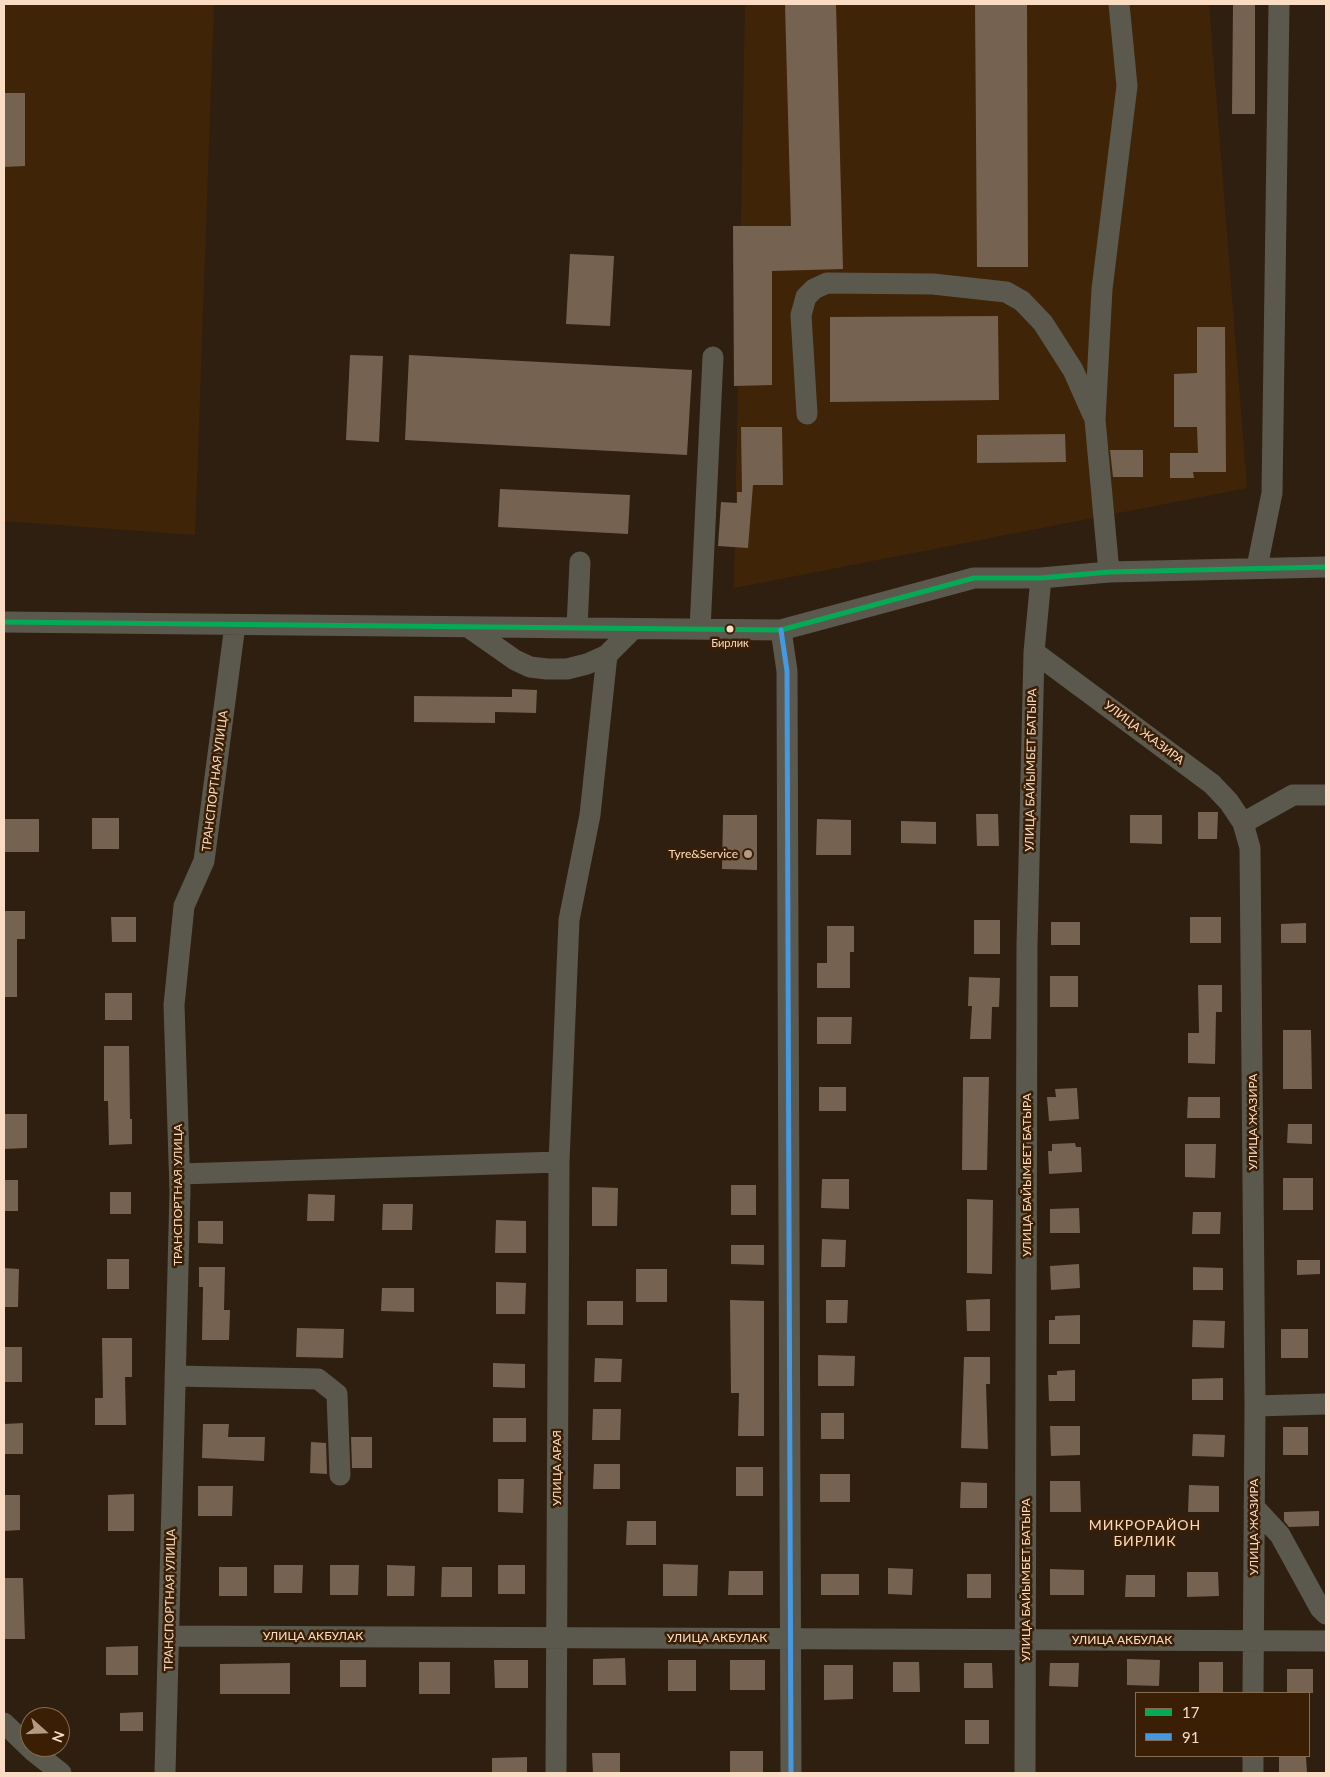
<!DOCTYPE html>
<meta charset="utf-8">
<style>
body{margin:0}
#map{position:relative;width:1330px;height:1777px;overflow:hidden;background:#2e1f11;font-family:Lato,sans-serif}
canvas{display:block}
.frame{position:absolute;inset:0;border:5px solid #f9dcc3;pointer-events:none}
.legend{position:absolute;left:1135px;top:1692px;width:175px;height:65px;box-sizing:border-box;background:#3a1f05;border:1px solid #866b51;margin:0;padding:6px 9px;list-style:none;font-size:15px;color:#f9dcc3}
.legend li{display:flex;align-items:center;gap:10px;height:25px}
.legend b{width:25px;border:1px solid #866b51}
.north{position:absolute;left:20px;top:1707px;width:50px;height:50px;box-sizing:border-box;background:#3a1f05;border:1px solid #866b51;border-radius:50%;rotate:110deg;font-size:14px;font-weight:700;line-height:20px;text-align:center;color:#f9dcc3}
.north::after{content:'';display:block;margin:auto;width:18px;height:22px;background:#b29a85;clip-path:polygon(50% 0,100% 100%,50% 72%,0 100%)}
</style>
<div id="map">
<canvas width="1330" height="1777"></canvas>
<div class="frame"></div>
<ul class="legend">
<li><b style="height:6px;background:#06aa56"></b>17</li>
<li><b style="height:6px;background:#4699e1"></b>91</li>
</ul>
<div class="north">N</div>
</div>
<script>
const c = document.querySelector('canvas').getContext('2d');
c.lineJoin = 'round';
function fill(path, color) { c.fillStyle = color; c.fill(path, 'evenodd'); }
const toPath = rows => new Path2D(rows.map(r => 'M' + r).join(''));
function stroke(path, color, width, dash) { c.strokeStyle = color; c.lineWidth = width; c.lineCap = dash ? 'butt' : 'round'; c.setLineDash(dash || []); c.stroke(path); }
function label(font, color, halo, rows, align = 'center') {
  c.font = font + ' Lato,sans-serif'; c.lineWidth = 5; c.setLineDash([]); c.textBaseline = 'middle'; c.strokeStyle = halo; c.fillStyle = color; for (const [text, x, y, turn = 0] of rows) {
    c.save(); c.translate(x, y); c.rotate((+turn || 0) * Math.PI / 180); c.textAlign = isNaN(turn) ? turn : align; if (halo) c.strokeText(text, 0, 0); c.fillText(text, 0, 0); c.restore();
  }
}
fill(toPath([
 [4,4,214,4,195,535,4,521],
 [745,4,1209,4,1247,488,734,588]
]), '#402407');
fill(toPath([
 [785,4,836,4,843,269,772,271,772,385,734,386,733,226,791,226],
 [975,4,1027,4,1028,267,977,267],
 [1233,4,1255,4,1255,114,1232,114],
 [4,93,25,93,25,166,4,167],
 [570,254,614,256,610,326,566,324],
 [998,316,999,400,830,402,830,317],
 [1197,327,1225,327,1226,472,1193,472,1194,478,1170,478,1170,453,1198,453,1197,427,1174,427,1174,374,1197,373],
 [350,355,383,356,379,442,346,440],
 [409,355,692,370,687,455,405,440],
 [741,427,782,427,783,485,753,485,748,548,718,546,721,502,737,503,737,492,742,492],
 [1065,434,1066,462,977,463,977,435],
 [1110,450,1143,450,1143,477,1113,477],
 [500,489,630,495,628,534,498,527],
 [512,689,537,690,536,713,495,712,495,723,414,722,414,696,512,697],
 [1198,812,1218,812,1217,839,1198,839],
 [976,814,998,814,999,846,977,846],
 [723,815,757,815,757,870,722,869],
 [1130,815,1162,815,1162,844,1130,843],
 [92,818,119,818,119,849,92,849],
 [5,819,39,819,39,852,5,852],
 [817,819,851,820,851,855,816,855],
 [901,821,936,822,936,844,901,843],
 [4,911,25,911,25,939,17,939,17,997,4,997],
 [111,917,136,917,136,942,112,942],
 [1190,917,1221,917,1221,943,1190,943],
 [974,920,1000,920,1000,954,974,954],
 [1051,922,1080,922,1080,945,1051,945],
 [1306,923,1306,943,1281,943,1281,924],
 [827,926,854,926,854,952,850,952,850,988,817,988,817,963,827,963],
 [1050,976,1078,976,1078,1007,1050,1007],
 [969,977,1000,978,999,1007,992,1007,991,1039,970,1039,972,1006,968,1006],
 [1198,985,1222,985,1222,1012,1216,1012,1215,1064,1188,1063,1188,1033,1199,1033],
 [105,993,132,993,132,1020,105,1020],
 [817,1017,852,1017,851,1044,817,1044],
 [1283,1030,1311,1030,1312,1089,1283,1089],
 [104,1046,129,1046,130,1119,132,1119,132,1144,109,1145,108,1101,104,1101],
 [963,1077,989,1077,987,1170,962,1170],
 [819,1087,846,1087,846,1111,819,1111],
 [1077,1088,1079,1119,1049,1121,1047,1097,1056,1097,1055,1089],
 [1188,1097,1220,1097,1220,1118,1187,1118],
 [4,1114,27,1114,27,1148,4,1149],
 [1288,1124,1312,1124,1312,1144,1287,1143],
 [1075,1143,1076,1147,1081,1147,1082,1172,1049,1174,1048,1151,1052,1151,1052,1144],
 [1185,1144,1216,1144,1215,1178,1185,1177],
 [1283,1178,1313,1178,1313,1210,1283,1210],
 [822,1179,849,1179,849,1209,821,1208],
 [4,1180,18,1180,18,1211,4,1211],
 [731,1185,756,1185,756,1215,731,1215],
 [592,1187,618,1188,617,1226,592,1226],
 [110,1192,131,1192,131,1214,110,1214],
 [308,1194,335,1195,334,1221,307,1221],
 [967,1199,993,1200,992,1274,967,1273],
 [383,1204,413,1204,412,1230,382,1230],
 [1079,1208,1080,1233,1050,1233,1050,1209],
 [1193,1212,1221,1212,1220,1234,1192,1234],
 [496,1220,526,1221,526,1253,495,1253],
 [198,1221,223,1221,223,1244,198,1243],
 [822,1239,846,1240,845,1267,821,1267],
 [731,1245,764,1245,764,1265,731,1264],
 [107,1259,129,1259,129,1289,107,1289],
 [1297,1260,1320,1260,1320,1274,1297,1275],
 [1079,1264,1080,1288,1051,1290,1050,1266],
 [199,1267,225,1267,224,1310,230,1310,229,1340,202,1340,203,1287,199,1287],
 [1193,1267,1223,1268,1223,1290,1193,1290],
 [4,1268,19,1269,18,1307,4,1307],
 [636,1269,667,1269,667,1302,636,1302],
 [496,1282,526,1283,525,1314,496,1314],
 [382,1288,414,1288,414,1312,381,1311],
 [990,1299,990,1331,967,1331,966,1300],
 [730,1300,764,1301,764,1436,738,1436,739,1393,731,1393],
 [826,1300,848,1300,847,1323,826,1323],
 [587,1301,623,1301,623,1325,587,1325],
 [1080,1315,1080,1344,1049,1344,1049,1320,1055,1320,1055,1316],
 [1193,1320,1225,1321,1224,1348,1192,1347],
 [297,1328,344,1329,343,1358,296,1357],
 [1281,1329,1308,1329,1308,1358,1281,1358],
 [102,1338,132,1338,132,1377,125,1377,126,1425,95,1425,95,1398,103,1398],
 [4,1347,22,1347,22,1382,4,1382],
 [818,1355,855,1356,854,1386,818,1386],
 [964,1357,990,1357,990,1384,986,1384,988,1449,961,1448],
 [595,1358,622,1359,621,1382,594,1382],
 [493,1363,525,1364,525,1388,493,1387],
 [1075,1370,1075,1401,1049,1401,1048,1375,1057,1375,1057,1371],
 [1223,1378,1223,1400,1192,1400,1192,1379],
 [593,1409,621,1409,620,1440,592,1440],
 [821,1413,844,1413,844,1439,821,1439],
 [493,1418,526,1418,526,1442,493,1442],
 [23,1423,23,1454,4,1454,4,1424],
 [203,1424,229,1424,228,1437,265,1437,264,1461,202,1458],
 [1050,1426,1080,1426,1080,1455,1051,1456],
 [1283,1427,1308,1427,1308,1455,1283,1455],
 [1193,1434,1225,1435,1224,1457,1192,1456],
 [351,1437,372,1437,372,1468,352,1468],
 [311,1442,326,1443,327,1474,310,1473],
 [594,1464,620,1464,620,1489,593,1489],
 [736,1467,763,1467,763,1496,736,1496],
 [820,1474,850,1474,850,1502,820,1502],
 [498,1479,524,1479,523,1513,498,1512],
 [1050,1481,1080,1481,1081,1512,1050,1512],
 [961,1482,987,1483,987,1508,960,1508],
 [1189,1485,1219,1486,1219,1512,1188,1512],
 [198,1486,233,1486,232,1516,198,1516],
 [134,1494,134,1531,108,1531,108,1495],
 [4,1495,20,1495,20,1530,4,1531],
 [1319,1511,1319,1526,1289,1527,1284,1521,1284,1512],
 [627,1521,656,1521,656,1545,626,1545],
 [663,1564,698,1565,697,1596,663,1596],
 [274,1565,303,1565,302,1593,274,1593],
 [330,1565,359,1565,358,1595,330,1595],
 [387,1565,415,1566,414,1596,387,1596],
 [498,1565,525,1565,525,1594,498,1594],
 [219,1567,247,1567,247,1596,219,1596],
 [442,1567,472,1567,472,1597,441,1597],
 [888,1568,913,1569,912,1595,888,1594],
 [1050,1569,1084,1570,1084,1595,1050,1595],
 [729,1571,763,1571,763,1595,728,1595],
 [1187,1572,1218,1572,1219,1596,1187,1597],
 [821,1574,859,1574,859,1595,821,1595],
 [967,1574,991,1574,991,1598,967,1598],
 [1126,1575,1155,1575,1155,1597,1125,1597],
 [4,1578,23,1578,25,1639,4,1639],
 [138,1646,138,1675,106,1675,106,1647],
 [625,1658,626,1685,593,1685,593,1659],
 [1127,1659,1160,1660,1159,1686,1127,1685],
 [340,1660,366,1660,366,1687,340,1687],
 [494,1660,528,1660,528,1688,495,1688],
 [668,1660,696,1660,696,1691,668,1691],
 [730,1660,765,1660,765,1690,730,1690],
 [419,1662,450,1662,450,1694,419,1694],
 [893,1662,919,1662,920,1692,893,1692],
 [1199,1662,1223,1662,1223,1693,1199,1693],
 [290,1663,290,1694,220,1694,220,1664],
 [964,1663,992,1663,993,1688,964,1688],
 [1050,1663,1079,1663,1078,1687,1049,1686],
 [824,1665,853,1665,853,1699,824,1700],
 [1287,1669,1313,1669,1313,1693,1287,1693],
 [143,1712,143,1731,120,1731,120,1713],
 [965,1720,989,1720,989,1744,965,1744],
 [730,1751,763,1751,763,1773,730,1773],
 [592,1753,620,1753,620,1773,593,1773],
 [1279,1756,1306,1756,1307,1773,1279,1773],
 [527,1757,527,1773,492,1773,492,1758]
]), '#766250');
stroke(toPath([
 [807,414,801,315,806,297,814,289,827,283,933,284,1006,292,1022,301,1043,323,1073,370,1093,415],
 [1257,567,1272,493,1279,4],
 [1109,572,1095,420,1102,289,1127,86,1119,4],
 [4,622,781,630,974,578,1041,578,1109,572,1326,567],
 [468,627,515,660,530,667,547,669,567,669,587,664,607,655,633,629],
 [577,628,580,562],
 [700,629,713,357],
 [781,630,787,671,791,1773],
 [1034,652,1212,784,1229,802,1243,823,1250,848,1255,1406,1253,1693],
 [1243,823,1293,795,1326,795],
 [180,1174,559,1162],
 [175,1376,318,1379,337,1394,340,1475],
 [1255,1406,1326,1404],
 [1254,1507,1280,1535,1320,1608,1326,1614],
 [169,1636,1326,1641],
 [4,1723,33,1751,61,1773],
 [1253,1756,1253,1773],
 [165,1773,180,1191,174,1005,184,906,204,861,235,625],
 [556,1773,559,1162,569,920,590,815,607,655],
 [1025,1773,1027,945,1034,652,1041,578]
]), '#5b594d', 21);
stroke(toPath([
 [4,622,781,630,974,578,1041,578,1109,572,1326,567]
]), '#06aa56', 5);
stroke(toPath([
 [781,630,787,671,791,1773]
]), '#4699e1', 5);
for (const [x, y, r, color] of [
 [730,629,4.5,"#f9dcc3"],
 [748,854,5,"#b29a85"]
]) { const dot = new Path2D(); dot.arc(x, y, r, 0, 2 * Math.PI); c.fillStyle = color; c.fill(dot); stroke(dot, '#3a1f05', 2); }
label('11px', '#f9dcc3', '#3a1f05', [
 ["Бирлик",730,643]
]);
label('12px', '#f9dcc3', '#3a1f05', [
 ["УЛИЦА ЖАЗИРА",1144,733,37],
 ["УЛИЦА БАЙЫМБЕТ БАТЫРА",1031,770,-89],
 ["ТРАНСПОРТНАЯ УЛИЦА",215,781,-83],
 ["УЛИЦА ЖАЗИРА",1253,1122,-90],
 ["УЛИЦА БАЙЫМБЕТ БАТЫРА",1027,1175,-90],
 ["ТРАНСПОРТНАЯ УЛИЦА",178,1195,-90],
 ["УЛИЦА АРАЯ",557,1468,-90],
 ["УЛИЦА ЖАЗИРА",1254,1527,-90],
 ["УЛИЦА БАЙЫМБЕТ БАТЫРА",1026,1580,-90],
 ["ТРАНСПОРТНАЯ УЛИЦА",170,1600,-89],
 ["УЛИЦА АКБУЛАК",313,1636],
 ["УЛИЦА АКБУЛАК",717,1638],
 ["УЛИЦА АКБУЛАК",1122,1640]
]);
label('12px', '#f9dcc3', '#3a1f05', [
 ["Tyre&Service",738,854]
], 'right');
c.letterSpacing = '1px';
label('14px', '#f9dcc3', '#3a1f05', [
 ["МИКРОРАЙОН",1145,1525],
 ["БИРЛИК",1145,1541]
]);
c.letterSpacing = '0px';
</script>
